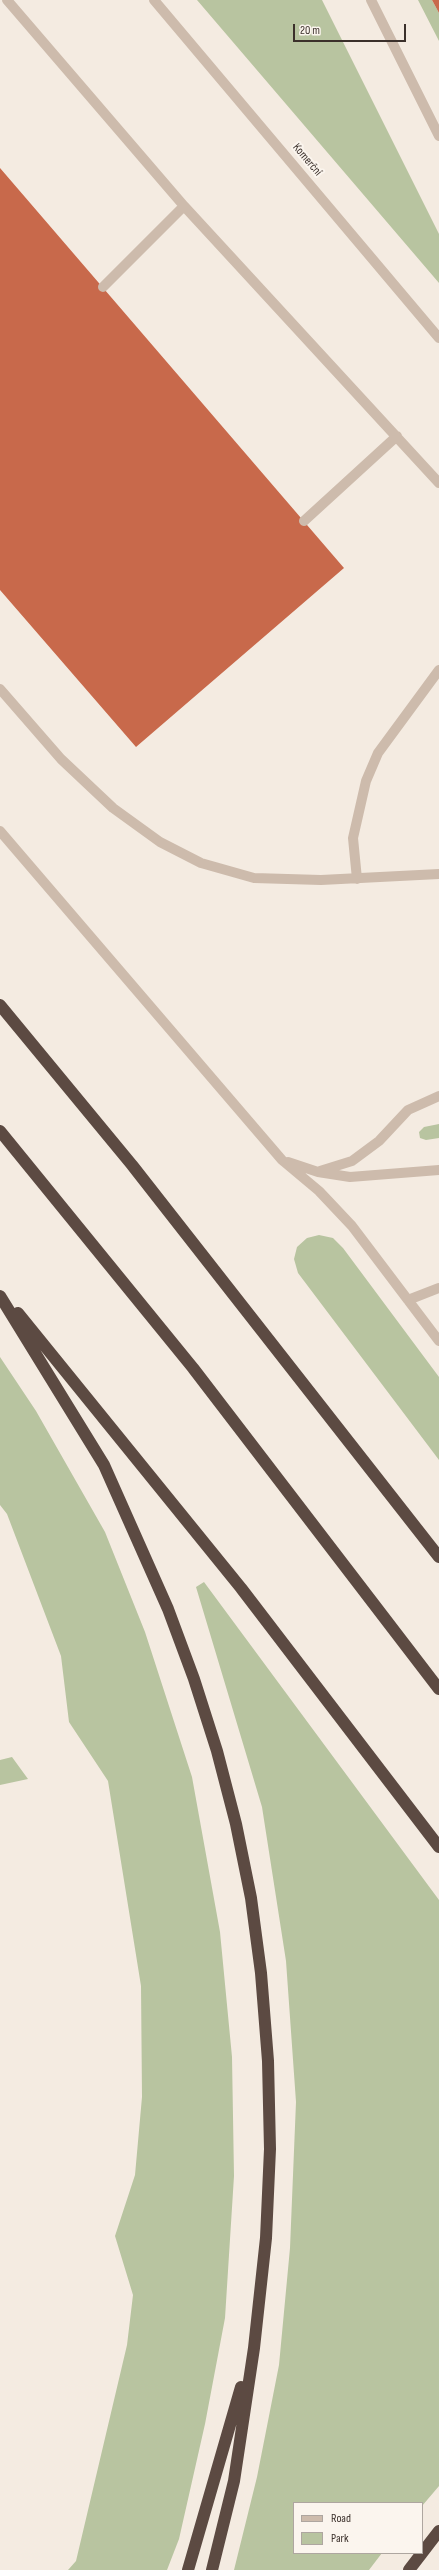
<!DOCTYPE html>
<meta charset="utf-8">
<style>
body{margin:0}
#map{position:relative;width:439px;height:2570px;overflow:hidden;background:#f4ebe1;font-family:"Sofia Sans Condensed",sans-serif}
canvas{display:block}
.legend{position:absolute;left:293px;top:2502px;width:130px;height:52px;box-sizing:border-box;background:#fbf5ee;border:1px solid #aea6a0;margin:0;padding:5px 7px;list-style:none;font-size:12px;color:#3b302b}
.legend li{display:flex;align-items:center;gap:8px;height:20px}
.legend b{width:20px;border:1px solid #aea6a0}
.scale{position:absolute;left:293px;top:24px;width:113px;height:18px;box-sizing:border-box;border:2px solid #3b302b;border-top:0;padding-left:5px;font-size:12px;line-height:14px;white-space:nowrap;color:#3b302b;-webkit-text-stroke:3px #fbf5ee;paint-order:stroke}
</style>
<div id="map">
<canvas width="439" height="2570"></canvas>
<ul class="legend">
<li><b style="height:5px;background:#cdbbac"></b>Road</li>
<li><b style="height:11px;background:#b8c4a0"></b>Park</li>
</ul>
<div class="scale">20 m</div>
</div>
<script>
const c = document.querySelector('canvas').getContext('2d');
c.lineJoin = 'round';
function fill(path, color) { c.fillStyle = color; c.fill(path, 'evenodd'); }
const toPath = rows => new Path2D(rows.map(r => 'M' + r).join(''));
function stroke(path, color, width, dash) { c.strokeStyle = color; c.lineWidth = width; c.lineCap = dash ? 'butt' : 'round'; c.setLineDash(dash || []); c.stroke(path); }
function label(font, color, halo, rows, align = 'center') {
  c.font = font + ' "Sofia Sans Condensed",sans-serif'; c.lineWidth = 4; c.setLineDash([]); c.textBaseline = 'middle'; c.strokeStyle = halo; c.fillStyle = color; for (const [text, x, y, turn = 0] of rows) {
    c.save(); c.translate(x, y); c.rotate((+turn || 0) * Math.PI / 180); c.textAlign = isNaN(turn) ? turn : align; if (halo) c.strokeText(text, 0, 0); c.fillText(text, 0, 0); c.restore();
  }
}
fill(toPath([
 [197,0,322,0,439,234,439,283],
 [418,0,432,0,439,13,439,41],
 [439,1124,439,1138,426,1140,420,1138,419,1132,424,1127],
 [319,1235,333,1238,343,1248,439,1377,439,1460,298,1273,294,1259,297,1247,307,1238],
 [0,1357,36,1411,105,1532,145,1632,192,1777,220,1932,232,2057,234,2176,225,2318,205,2424,179,2539,167,2570,68,2570,76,2561,127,2345,133,2295,115,2236,135,2175,142,2097,141,1986,108,1781,69,1722,61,1656,7,1514,0,1505],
 [204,1582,439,1900,439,2486,422,2506,422,2503,294,2503,294,2553,382,2553,369,2570,234,2570,257,2477,279,2365,290,2248,296,2102,286,1961,262,1807,196,1587],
 [12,1757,28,1779,0,1785,0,1760]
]), '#b8c4a0');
fill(toPath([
 [432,0,439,0,439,13],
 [0,168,344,568,136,747,0,590]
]), '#c8694b');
stroke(toPath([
 [7,0,184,206,439,483],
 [371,0,439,136],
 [103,287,184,206],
 [304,521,397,436],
 [0,689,61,759,113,808,160,842,201,863,254,878,321,880,439,874],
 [0,831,282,1160,319,1191,352,1226,439,1341],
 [357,879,353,838,366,781,378,753,439,670],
 [288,1162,318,1172,350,1177,439,1170],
 [320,1171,352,1161,379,1141,408,1110,439,1096],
 [408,1300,439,1288]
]), '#cdbbac', 10);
stroke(toPath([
 [154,0,439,338]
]), '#cdbbac', 10);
stroke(toPath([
 [0,1005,132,1165,439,1557],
 [0,1131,193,1368,439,1689],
 [0,1296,104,1465,168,1609,194,1679,217,1751,236,1824,251,1898,261,1973,268,2061,270,2149,266,2238,254,2348,234,2481,212,2570],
 [18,1313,241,1588,439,1847],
 [422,2553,439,2531],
 [188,2570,241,2387],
 [409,2570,422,2553]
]), '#5c4a42', 12);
label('12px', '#3b302b', '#fbf5ee', [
 ["Komerční",307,160,50]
]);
</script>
